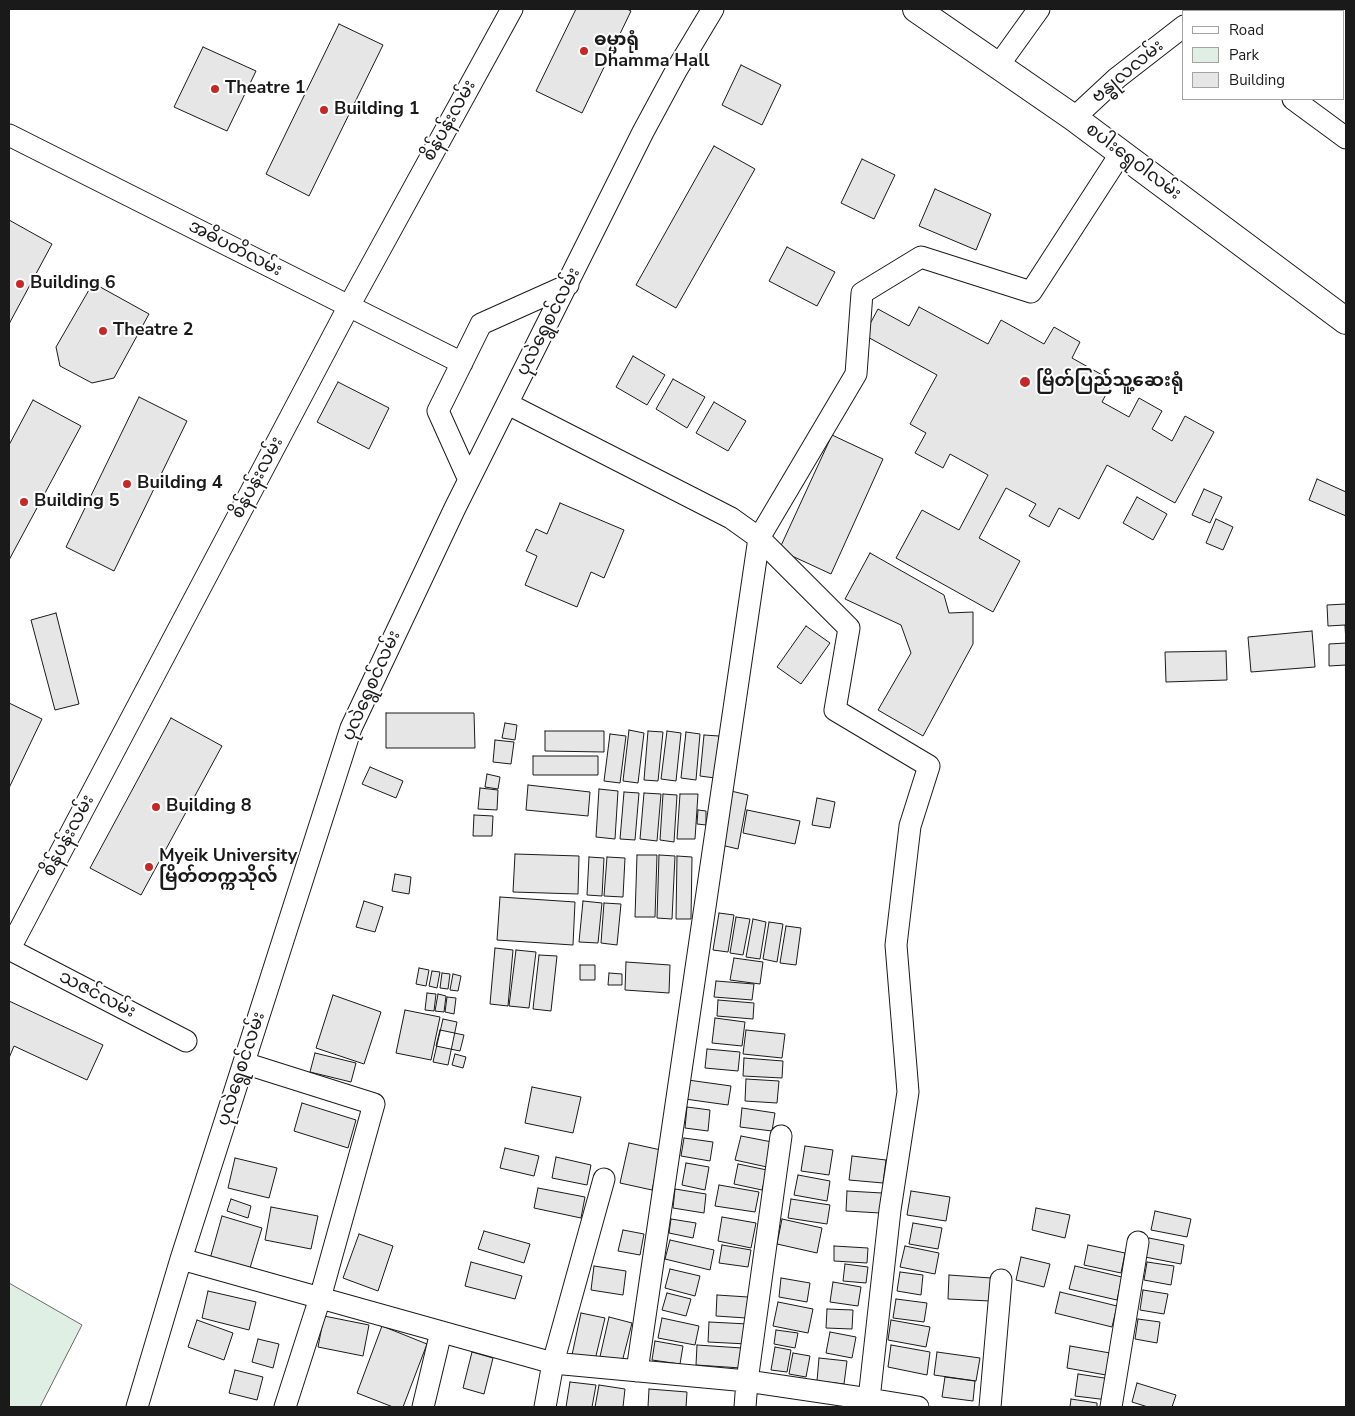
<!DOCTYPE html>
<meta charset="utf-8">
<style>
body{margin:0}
#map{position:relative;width:1355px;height:1416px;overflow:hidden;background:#fff;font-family:"Nunito Sans",sans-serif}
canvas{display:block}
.frame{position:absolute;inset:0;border:10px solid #1a1a1a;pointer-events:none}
.legend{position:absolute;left:1182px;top:10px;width:162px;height:90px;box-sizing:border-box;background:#fff;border:1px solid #a3a3a3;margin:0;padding:6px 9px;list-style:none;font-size:15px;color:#1a1a1a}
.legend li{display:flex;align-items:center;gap:10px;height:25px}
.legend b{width:25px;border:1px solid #a3a3a3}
</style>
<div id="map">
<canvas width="1355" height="1416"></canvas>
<div class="frame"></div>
<ul class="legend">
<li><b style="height:6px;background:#fff"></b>Road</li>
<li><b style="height:14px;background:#e0efe3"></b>Park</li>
<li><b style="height:14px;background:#e6e6e6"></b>Building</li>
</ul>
</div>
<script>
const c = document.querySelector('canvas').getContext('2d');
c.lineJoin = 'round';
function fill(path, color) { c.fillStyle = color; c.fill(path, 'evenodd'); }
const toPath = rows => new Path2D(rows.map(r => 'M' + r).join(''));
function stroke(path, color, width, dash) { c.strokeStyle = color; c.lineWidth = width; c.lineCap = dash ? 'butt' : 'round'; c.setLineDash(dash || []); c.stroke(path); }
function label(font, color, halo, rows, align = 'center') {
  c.font = font + ' "Nunito Sans","Noto Sans Myanmar",sans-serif'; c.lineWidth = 4; c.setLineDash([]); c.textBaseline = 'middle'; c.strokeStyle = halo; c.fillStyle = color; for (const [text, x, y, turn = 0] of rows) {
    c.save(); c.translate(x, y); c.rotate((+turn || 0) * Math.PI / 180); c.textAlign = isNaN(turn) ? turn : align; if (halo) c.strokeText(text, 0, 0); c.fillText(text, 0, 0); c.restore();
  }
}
const green = toPath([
 [9,1283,82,1325,40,1407,9,1407,9,1283]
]);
fill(green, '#e0efe3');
stroke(green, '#6a6a6a', 1);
const building = toPath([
 [576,9,627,9,631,11,582,113,536,91,576,9],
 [339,24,383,45,309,196,266,174,339,24],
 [203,47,256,71,227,131,174,107,203,47],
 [741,65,781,85,762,125,722,105,741,65],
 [714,146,755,169,676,308,636,285,714,146],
 [862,159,895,175,874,219,841,203,862,159],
 [935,189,991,214,976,250,919,226,935,189],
 [9,220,52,244,9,324,9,220],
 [787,247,835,272,817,306,769,281,787,247],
 [93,283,149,314,114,378,92,383,60,366,56,347,93,283],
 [919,307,988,344,1001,320,1044,344,1054,327,1080,342,1072,358,1113,381,1102,402,1129,417,1139,398,1162,411,1152,429,1172,441,1185,416,1214,432,1175,503,1107,465,1079,519,1059,508,1049,527,1029,516,1036,504,1006,488,979,538,1020,561,993,612,896,558,922,510,959,530,988,475,950,454,943,468,915,453,926,433,910,424,937,375,864,335,878,309,909,326,919,307],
 [633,356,665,375,647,405,616,387,633,356],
 [673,379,705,397,687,428,656,409,673,379],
 [338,382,389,408,369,449,317,422,338,382],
 [139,397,187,421,114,571,66,547,139,397],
 [33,400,81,426,9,560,9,445,33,400],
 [714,402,746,421,728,451,696,433,714,402],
 [832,435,883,459,831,574,779,550,832,435],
 [1317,479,1346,492,1346,516,1309,500,1317,479],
 [1204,489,1222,497,1210,523,1192,515,1204,489],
 [1137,497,1167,514,1153,540,1123,523,1137,497],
 [560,503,624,530,604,578,591,572,577,607,525,585,537,556,526,551,536,529,547,534,560,503],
 [1216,519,1233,527,1223,550,1206,543,1216,519],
 [870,553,944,595,949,613,973,612,973,644,923,736,878,710,911,653,901,625,845,599,870,553],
 [1346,604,1346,665,1329,666,1329,644,1346,643,1345,625,1328,626,1327,605,1346,604],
 [56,613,79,704,55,710,31,620,56,613],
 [806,626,830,643,801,684,777,667,806,626],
 [1312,631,1315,667,1251,672,1248,637,1312,631],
 [1226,651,1227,680,1166,682,1165,652,1226,651],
 [9,703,42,719,9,788,9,703],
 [386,713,474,713,475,748,386,748,386,713],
 [171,718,222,746,141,895,90,868,171,718],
 [505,723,517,725,515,740,502,738,505,723],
 [629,730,644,733,638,783,623,781,629,730],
 [545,731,604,731,604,752,545,751,545,731],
 [648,731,663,732,658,781,644,780,648,731],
 [667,731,681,733,676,781,661,779,667,731],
 [686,732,700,734,696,780,681,778,686,732],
 [610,734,626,736,620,783,604,781,610,734],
 [704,735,719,736,715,778,700,776,704,735],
 [495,740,514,742,511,764,493,762,495,740],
 [533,756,598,756,598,775,533,775,533,756],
 [370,767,403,781,396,798,362,784,370,767],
 [487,774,500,777,498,789,485,787,487,774],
 [528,785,590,792,588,816,526,810,528,785],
 [480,788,498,790,497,810,478,809,480,788],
 [599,789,618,791,615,839,596,837,599,789],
 [731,791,748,795,738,849,721,845,731,791],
 [624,792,639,793,635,840,620,839,624,792],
 [644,793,661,794,657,841,640,839,644,793],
 [663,794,677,795,674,842,660,840,663,794],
 [680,794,698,794,695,839,677,839,680,794],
 [817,798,835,802,830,828,812,825,817,798],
 [698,810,706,811,706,825,697,824,698,810],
 [747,810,800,821,795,844,743,833,747,810],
 [474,815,493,816,492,836,473,836,474,815],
 [515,854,579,856,578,894,513,892,515,854],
 [637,855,657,855,655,917,635,917,637,855],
 [659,855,675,856,672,919,657,918,659,855],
 [677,856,692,857,691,919,676,919,677,856],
 [589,857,604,858,602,896,587,895,589,857],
 [607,857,625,858,623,897,604,896,607,857],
 [395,874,411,877,409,894,392,891,395,874],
 [500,897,575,902,573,945,497,940,500,897],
 [364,901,383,907,375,932,356,927,364,901],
 [583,901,602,903,598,943,579,942,583,901],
 [604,903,621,904,617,945,601,943,604,903],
 [719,913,734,915,728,952,713,950,719,913],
 [736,917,750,919,743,955,730,953,736,917],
 [753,919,766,922,760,959,746,957,753,919],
 [769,922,783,924,777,962,763,959,769,922],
 [786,926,801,928,796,965,780,963,786,926],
 [495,948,513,950,508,1006,490,1004,495,948],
 [516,950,536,952,529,1008,509,1006,516,950],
 [539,955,557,956,551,1011,533,1009,539,955],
 [734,958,763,962,760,984,730,980,734,958],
 [626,962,670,965,669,993,625,990,626,962],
 [580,965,595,965,595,980,580,980,580,965],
 [419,968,429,970,426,986,416,984,419,968],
 [432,971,440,972,437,988,429,986,432,971],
 [442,973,450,974,448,989,440,988,442,973],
 [609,973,622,974,622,985,608,985,609,973],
 [453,974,461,976,458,991,450,990,453,974],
 [716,981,754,984,752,1000,714,997,716,981],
 [427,993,436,994,434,1011,425,1010,427,993],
 [438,994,446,996,444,1012,435,1011,438,994],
 [333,995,381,1012,364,1064,316,1048,333,995],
 [447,997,456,998,454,1014,445,1012,447,997],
 [718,1000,754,1003,753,1019,717,1016,718,1000],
 [9,1001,103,1045,87,1080,14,1046,9,1058,9,1001],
 [405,1010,440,1017,431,1060,396,1053,405,1010],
 [715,1018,745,1022,742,1046,712,1043,715,1018],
 [443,1019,457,1022,448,1065,433,1062,443,1019],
 [440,1030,464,1035,460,1051,436,1046,440,1030],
 [746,1030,785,1034,782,1058,743,1054,746,1030],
 [707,1049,740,1052,738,1071,705,1068,707,1049],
 [315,1053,356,1063,351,1082,310,1072,315,1053],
 [455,1054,466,1057,463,1068,452,1065,455,1054],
 [744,1058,783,1061,782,1078,743,1076,744,1058],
 [746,1079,779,1081,777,1103,745,1101,746,1079],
 [688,1080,731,1086,728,1105,685,1099,688,1080],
 [532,1087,581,1097,573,1133,525,1123,532,1087],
 [302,1103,356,1120,348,1148,294,1131,302,1103],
 [687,1107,710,1110,708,1131,685,1128,687,1107],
 [742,1108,775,1113,772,1131,740,1127,742,1108],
 [741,1136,772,1142,767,1167,735,1160,741,1136],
 [684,1138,713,1142,710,1161,681,1156,684,1138],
 [629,1143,661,1150,652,1190,620,1183,629,1143],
 [805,1146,833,1150,829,1175,801,1171,805,1146],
 [505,1148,539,1156,534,1176,500,1168,505,1148],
 [852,1156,886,1160,883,1183,849,1180,852,1156],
 [556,1157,591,1165,587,1185,552,1178,556,1157],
 [235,1158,277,1168,269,1198,228,1188,235,1158],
 [686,1163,709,1167,705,1190,682,1185,686,1163],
 [738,1164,767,1170,762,1190,734,1184,738,1164],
 [798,1175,830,1181,827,1201,794,1195,798,1175],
 [719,1185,759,1192,755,1212,715,1206,719,1185],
 [538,1188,585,1197,581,1218,534,1208,538,1188],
 [675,1189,706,1194,704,1213,673,1208,675,1189],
 [847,1191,882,1193,880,1213,846,1211,847,1191],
 [911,1191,950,1197,946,1221,907,1215,911,1191],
 [231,1199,251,1206,248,1218,227,1211,231,1199],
 [791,1199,830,1205,827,1224,788,1218,791,1199],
 [271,1207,318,1216,311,1249,265,1240,271,1207],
 [1036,1208,1070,1215,1065,1238,1032,1230,1036,1208],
 [1155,1211,1191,1219,1187,1237,1151,1230,1155,1211],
 [222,1216,262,1228,247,1278,208,1266,222,1216],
 [722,1217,756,1223,751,1248,718,1241,722,1217],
 [671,1219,696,1223,693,1238,669,1233,671,1219],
 [782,1219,822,1228,817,1253,777,1244,782,1219],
 [913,1223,942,1228,938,1249,909,1244,913,1223],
 [623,1230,644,1234,640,1255,618,1251,623,1230],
 [484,1231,530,1244,524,1263,478,1249,484,1231],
 [359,1234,393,1246,378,1291,343,1278,359,1234],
 [1149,1238,1184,1245,1181,1264,1145,1257,1149,1238],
 [670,1240,714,1250,710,1270,665,1259,670,1240],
 [722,1245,751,1250,748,1267,719,1263,722,1245],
 [1088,1245,1125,1253,1121,1273,1084,1265,1088,1245],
 [834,1246,868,1248,867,1263,834,1261,834,1246],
 [905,1246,939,1253,935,1274,900,1267,905,1246],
 [1021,1257,1050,1264,1044,1287,1016,1280,1021,1257],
 [471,1262,522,1276,515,1299,465,1286,471,1262],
 [1147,1262,1174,1266,1171,1285,1144,1280,1147,1262],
 [845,1264,868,1267,866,1283,843,1281,845,1264],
 [594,1266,626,1271,623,1295,591,1290,594,1266],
 [1075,1266,1122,1277,1117,1300,1069,1289,1075,1266],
 [670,1269,700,1276,695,1296,665,1288,670,1269],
 [900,1272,923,1275,921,1295,897,1291,900,1272],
 [949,1275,991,1278,990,1301,948,1299,949,1275],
 [781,1278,810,1283,807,1302,779,1297,781,1278],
 [833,1282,861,1287,858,1306,830,1302,833,1282],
 [1143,1290,1168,1294,1164,1314,1140,1310,1143,1290],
 [208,1291,256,1302,249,1330,202,1318,208,1291],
 [1060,1292,1117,1306,1112,1327,1055,1313,1060,1292],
 [667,1293,691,1299,686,1316,662,1310,667,1293],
 [717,1295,748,1297,746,1318,716,1316,717,1295],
 [896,1299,927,1303,924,1322,893,1318,896,1299],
 [778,1302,813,1309,808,1333,773,1326,778,1302],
 [827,1309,853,1310,852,1329,826,1328,827,1309],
 [581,1313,605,1318,595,1360,572,1355,581,1313],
 [324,1316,369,1325,363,1356,318,1347,324,1316],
 [609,1317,632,1323,621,1366,599,1361,609,1317],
 [662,1318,699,1326,695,1345,658,1338,662,1318],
 [1138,1319,1160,1322,1157,1343,1135,1339,1138,1319],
 [197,1320,233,1333,224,1360,188,1347,197,1320],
 [891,1320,930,1327,926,1347,888,1340,891,1320],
 [709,1322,748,1324,747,1344,708,1342,709,1322],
 [382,1326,427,1344,403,1407,393,1407,357,1393,382,1326],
 [776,1330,798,1333,795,1348,774,1344,776,1330],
 [830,1332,856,1337,852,1358,826,1353,830,1332],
 [258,1339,279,1344,273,1368,252,1362,258,1339],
 [655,1341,683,1346,680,1364,652,1360,655,1341],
 [697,1345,742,1348,741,1368,696,1365,697,1345],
 [891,1345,930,1352,927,1375,888,1367,891,1345],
 [1070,1346,1110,1353,1106,1375,1067,1368,1070,1346],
 [775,1347,791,1350,787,1372,771,1370,775,1347],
 [472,1352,493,1358,484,1394,463,1388,472,1352],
 [937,1352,980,1358,976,1381,934,1375,937,1352],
 [793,1353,810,1356,806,1377,789,1374,793,1353],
 [819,1358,847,1361,844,1384,817,1381,819,1358],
 [235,1370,263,1377,257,1400,229,1393,235,1370],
 [1078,1374,1111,1379,1108,1400,1075,1396,1078,1374],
 [945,1377,975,1381,973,1401,942,1397,945,1377],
 [570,1382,596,1385,592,1407,566,1407,570,1382],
 [1137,1383,1176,1395,1172,1407,1148,1407,1132,1402,1137,1383],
 [599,1385,625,1389,623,1407,595,1407,599,1385],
 [649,1389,687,1392,686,1407,648,1407,649,1389],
 [1071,1399,1097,1403,1097,1407,1070,1407,1071,1399]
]);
fill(building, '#e6e6e6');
stroke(building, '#1a1a1a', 1);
const minor = toPath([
 [1203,11,1206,9],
 [998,66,1039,9],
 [1293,99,1346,138],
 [1074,118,1117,78,1184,26],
 [9,135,462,363],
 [508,404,731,518,759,538,637,1371],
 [469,480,438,411,481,324,568,285],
 [9,949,186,1041],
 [9,950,349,306,512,9],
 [244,1063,374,1104,320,1298,285,1407],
 [181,1259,553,1363,747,1381,869,1399,890,1210,908,1092,896,945,910,826,929,766,835,710,849,628,759,538,856,374,862,293,921,257,1031,292,1121,153],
 [137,1407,181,1259,351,728,455,508,643,132,677,69,713,9],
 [423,1407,441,1332],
 [545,1407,553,1363,604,1179],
 [745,1407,747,1381,781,1136],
 [868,1407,869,1399,918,1407],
 [990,1407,1001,1280],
 [1111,1407,1138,1242]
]);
const major = toPath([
 [916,9,1074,118,1346,321]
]);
stroke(minor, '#1a1a1a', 23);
stroke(major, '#1a1a1a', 28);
stroke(minor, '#fff', 21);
stroke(major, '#fff', 26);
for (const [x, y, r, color] of [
 [584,51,5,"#c62828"],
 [215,89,5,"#c62828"],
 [324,110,5,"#c62828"],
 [20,284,5,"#c62828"],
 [103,331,5,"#c62828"],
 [1025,382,6,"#c62828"],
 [127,484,5,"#c62828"],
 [24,502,5,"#c62828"],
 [156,807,5,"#c62828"],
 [149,867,5,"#c62828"]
]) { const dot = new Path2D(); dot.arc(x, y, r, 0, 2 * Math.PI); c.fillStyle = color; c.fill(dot); stroke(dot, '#fff', 2); }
label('bold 18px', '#1a1a1a', '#fff', [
 ["ဓမ္မာရုံ",594,41],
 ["Dhamma Hall",594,62],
 ["Theatre 1",225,89],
 ["Building 1",334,110],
 ["Building 6",30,284],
 ["Theatre 2",113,331],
 ["မြိတ်ပြည်သူ့ဆေးရုံ",1036,382],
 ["Building 4",137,484],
 ["Building 5",34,502],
 ["Building 8",166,807],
 ["Myeik University",159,857],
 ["မြိတ်တက္ကသိုလ်",159,878]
], 'left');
label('18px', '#1a1a1a', '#fff', [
 ["ဗန္ဓုလလမ်း",1128,72,-40],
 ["စိန်ပန်းလမ်း",450,121,-61],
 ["စပါးရွေဝါလမ်း",1133,162,37],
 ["အဓိပတိလမ်း",235,249,27],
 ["ပုလဲရွေစင်လမ်း",549,322,-63],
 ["စိန်ပန်းလမ်း",258,478,-62],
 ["ပုလဲရွေစင်လမ်း",372,686,-66],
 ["စိန်ပန်းလမ်း",69,836,-62],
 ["သဇင်လမ်း",97,995,27],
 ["ပုလဲရွေစင်လမ်း",242,1069,-72]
]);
</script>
